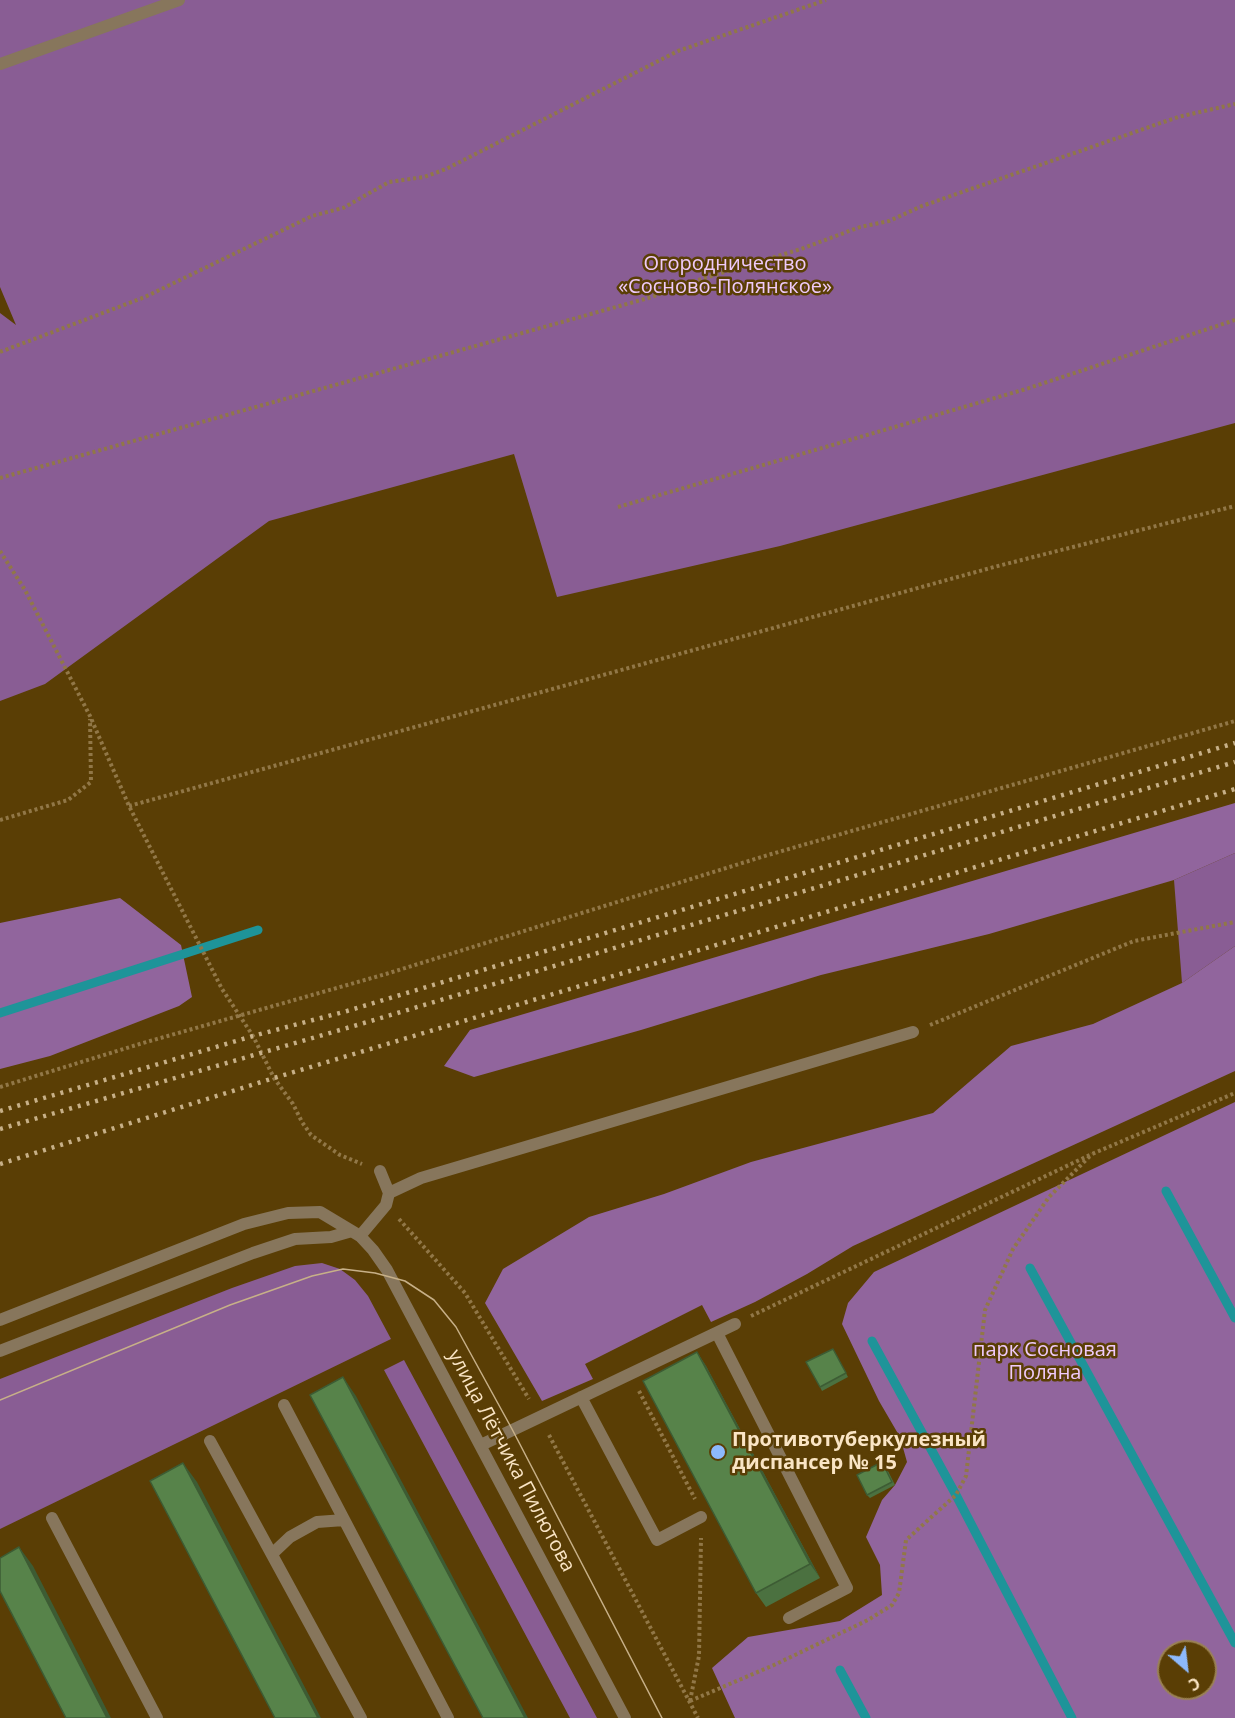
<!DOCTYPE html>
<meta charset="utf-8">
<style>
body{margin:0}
#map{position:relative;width:1235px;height:1718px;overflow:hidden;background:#5a3e05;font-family:"Open Sans",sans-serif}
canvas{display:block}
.north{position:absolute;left:1157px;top:1640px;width:60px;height:60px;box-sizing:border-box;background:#5a3e05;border:2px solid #9a8152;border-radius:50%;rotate:152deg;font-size:16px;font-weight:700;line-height:24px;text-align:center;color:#fae5c5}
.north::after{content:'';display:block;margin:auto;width:21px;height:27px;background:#8db9fc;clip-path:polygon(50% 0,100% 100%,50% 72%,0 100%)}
</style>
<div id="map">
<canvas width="1235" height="1718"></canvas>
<div class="north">С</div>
</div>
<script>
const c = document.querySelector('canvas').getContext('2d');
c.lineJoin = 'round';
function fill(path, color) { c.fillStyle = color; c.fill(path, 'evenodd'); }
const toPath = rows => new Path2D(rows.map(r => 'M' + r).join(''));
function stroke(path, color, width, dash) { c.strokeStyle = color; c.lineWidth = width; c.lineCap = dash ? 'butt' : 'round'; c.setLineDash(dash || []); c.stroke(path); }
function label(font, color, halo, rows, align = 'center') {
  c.font = font + ' "Open Sans",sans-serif'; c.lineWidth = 5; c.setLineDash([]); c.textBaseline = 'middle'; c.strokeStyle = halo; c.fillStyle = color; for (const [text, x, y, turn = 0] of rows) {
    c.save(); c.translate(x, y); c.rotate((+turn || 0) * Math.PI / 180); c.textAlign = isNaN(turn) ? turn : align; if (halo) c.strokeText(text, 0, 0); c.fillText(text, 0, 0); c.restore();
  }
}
fill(toPath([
 [0,0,1235,0,1235,423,780,546,557,597,514,454,269,521,45,684,0,701,0,313,16,325,0,287],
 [1235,853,1235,946,1182,983,1174,880],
 [322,1263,340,1269,355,1280,368,1296,391,1339,0,1529,0,1379,232,1288,295,1266],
 [404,1360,597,1718,570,1718,384,1370]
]), '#895d94');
fill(toPath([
 [1235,803,1235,853,1174,880,989,934,821,975,641,1030,474,1077,444,1066,470,1030],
 [120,898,181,945,192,997,179,1006,50,1056,0,1069,0,923],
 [1235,946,1235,1071,853,1246,807,1274,755,1302,711,1322,702,1305,585,1364,593,1379,542,1401,485,1303,503,1269,589,1217,664,1194,751,1162,933,1113,1011,1046,1093,1024,1182,983],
 [1235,1102,1235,1718,735,1718,712,1668,748,1637,840,1621,882,1595,880,1565,866,1537,882,1500,895,1485,907,1462,900,1437,879,1401,842,1324,848,1303,874,1272],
 [1169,1652,1205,1652,1205,1688,1169,1688]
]), '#91659d');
stroke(toPath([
 [0,1013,258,930],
 [1166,1191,1235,1318],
 [1030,1268,1235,1643],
 [872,1341,956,1495,1072,1718],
 [840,1670,866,1718]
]), '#1e9499', 9);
stroke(toPath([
 [0,352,145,297,312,216,343,208,389,182,424,177,446,169,678,51,826,0],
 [0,478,652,297,678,286,801,249,860,227,889,221,922,206,1178,117,1235,104],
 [618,507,1026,389,1235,320],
 [0,551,25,590,90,716,129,806,222,989,253,1036,274,1078,293,1104,302,1122,311,1135,340,1155,362,1164],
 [129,806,994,567,1235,506],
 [0,820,68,800,91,782,90,719],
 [930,1025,1134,941,1235,922],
 [0,1087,143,1043,386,974,768,855,1235,721],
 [399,1219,465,1293,529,1399],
 [751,1316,1092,1154,1235,1093],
 [639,1391,695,1499],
 [549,1435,698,1718],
 [690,1701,774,1665,868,1620,892,1605,899,1593,906,1540,956,1495,966,1476,985,1310,1013,1249,1049,1197,1092,1154],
 [690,1701,699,1656,701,1538]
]), '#917747', 4, [3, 3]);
stroke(toPath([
 [0,64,179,0],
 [389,1193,421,1178,913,1032],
 [360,1236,386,1205,389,1193,380,1171],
 [717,1333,847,1588,789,1618],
 [581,1397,657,1540,701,1517],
 [284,1405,448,1718],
 [210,1441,361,1718],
 [481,1445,735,1324],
 [52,1518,157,1718],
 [272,1554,290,1537,317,1522,344,1520]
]), '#87765c', 12);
stroke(toPath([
 [0,1320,244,1224,288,1213,320,1212,360,1236,373,1250,387,1270,625,1718],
 [0,1351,253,1253,295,1239,331,1237,352,1231]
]), '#87765c', 12);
stroke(toPath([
 [0,1400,230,1305,312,1276,343,1269,375,1273,405,1281,434,1300,456,1327,512,1429,662,1718]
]), '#c7b088', 1.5);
stroke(toPath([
 [0,1111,253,1036,347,1011,1235,743],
 [0,1129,364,1023,1235,762],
 [0,1164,274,1078,1235,789]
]), '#c7b088', 4.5, [3, 6]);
fill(toPath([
 [697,1352,706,1366,820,1578,766,1607,756,1593],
 [835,1352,848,1377,822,1391,820,1387],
 [885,1465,895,1485,870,1498,867,1495]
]), '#4b7140');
fill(toPath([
 [697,1352,706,1366,820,1578,810,1564],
 [343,1377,356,1396,528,1718,525,1718],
 [183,1463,197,1482,321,1718,318,1718],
 [19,1547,33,1566,111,1718,107,1718]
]), '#3d5c34');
const building = toPath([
 [833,1349,846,1373,820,1387,806,1362,833,1349],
 [697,1352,810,1564,756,1593,643,1381,697,1352],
 [343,1377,525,1718,483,1718,310,1395,343,1377],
 [882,1462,892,1482,867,1495,857,1475,882,1462],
 [183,1463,318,1718,275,1718,150,1481,183,1463],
 [19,1547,107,1718,66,1718,0,1591,0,1558,19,1547]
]);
fill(building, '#57834a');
stroke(building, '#3d5c34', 1.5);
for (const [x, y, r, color] of [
 [718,1452,8,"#8db9fc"]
]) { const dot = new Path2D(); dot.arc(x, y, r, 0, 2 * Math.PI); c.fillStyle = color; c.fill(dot); stroke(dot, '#5a3e05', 2); }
label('20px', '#efcafa', '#5a3e05', [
 ["Огородничество",725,264],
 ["«Сосново-Полянское»",725,287],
 ["парк Сосновая",1045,1350],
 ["Поляна",1045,1373]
]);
label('bold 20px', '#fae5c5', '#5a3e05', [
 ["Противотуберкулезный",732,1440],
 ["диспансер № 15",732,1463]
], 'left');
label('20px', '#fae5c5', '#5a3e05', [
 ["улица Лётчика Пилютова",511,1461,62]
]);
</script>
